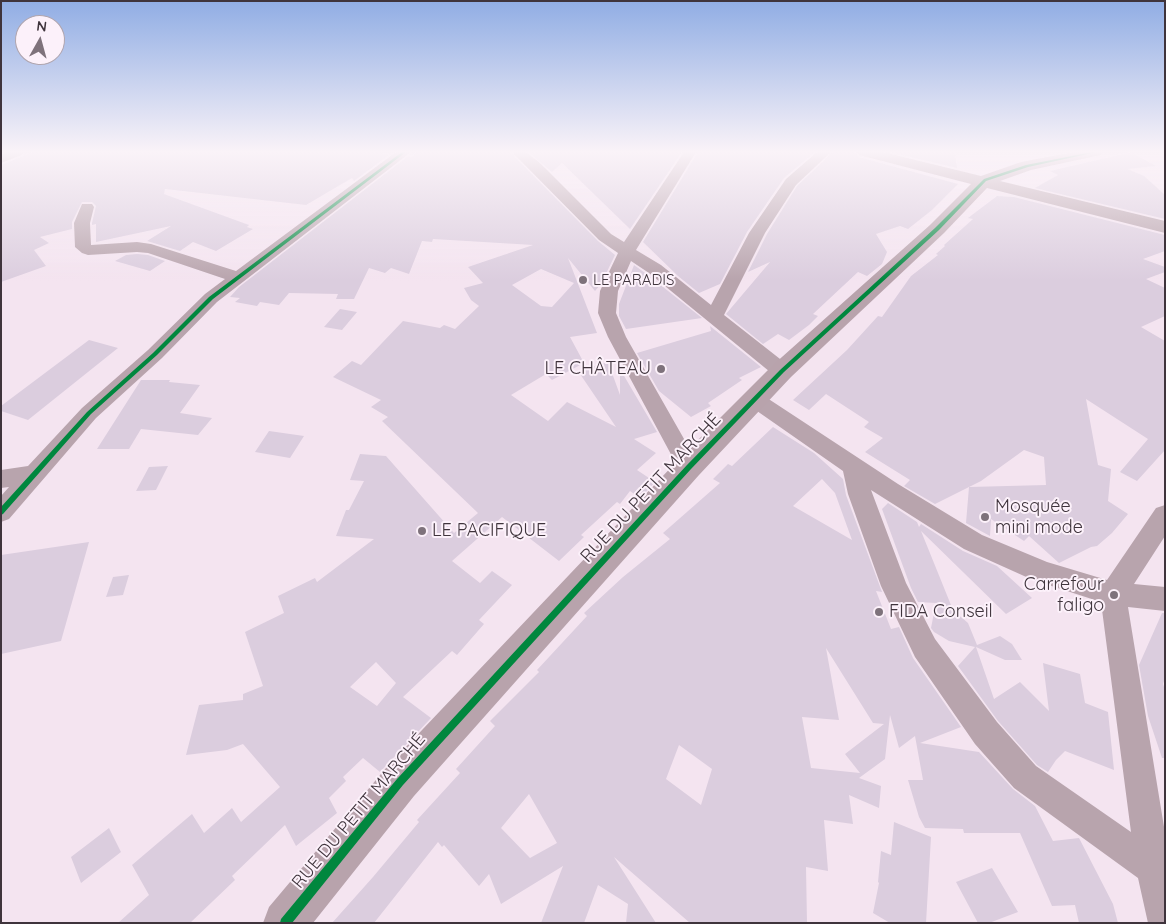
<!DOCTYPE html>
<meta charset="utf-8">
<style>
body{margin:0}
#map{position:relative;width:1166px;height:924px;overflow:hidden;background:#f4e4f0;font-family:Quicksand,sans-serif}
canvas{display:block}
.frame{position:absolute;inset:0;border:2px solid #3f343c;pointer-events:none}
.north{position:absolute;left:15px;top:15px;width:50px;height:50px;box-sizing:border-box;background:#fcf1fa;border:1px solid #b0a5ae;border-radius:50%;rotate:7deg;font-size:14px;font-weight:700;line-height:20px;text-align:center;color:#3f343c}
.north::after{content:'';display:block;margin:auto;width:18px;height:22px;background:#7e727b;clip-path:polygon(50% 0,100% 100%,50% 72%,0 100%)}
</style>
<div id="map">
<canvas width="1166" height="924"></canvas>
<div class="frame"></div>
<div class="north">N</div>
</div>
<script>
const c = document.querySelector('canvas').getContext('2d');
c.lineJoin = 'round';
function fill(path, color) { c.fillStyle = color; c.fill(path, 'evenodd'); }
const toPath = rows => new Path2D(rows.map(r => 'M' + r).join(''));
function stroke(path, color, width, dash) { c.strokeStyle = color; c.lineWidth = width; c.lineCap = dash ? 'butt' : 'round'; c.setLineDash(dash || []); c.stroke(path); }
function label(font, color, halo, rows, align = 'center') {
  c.font = font + ' Quicksand,sans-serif'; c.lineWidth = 4; c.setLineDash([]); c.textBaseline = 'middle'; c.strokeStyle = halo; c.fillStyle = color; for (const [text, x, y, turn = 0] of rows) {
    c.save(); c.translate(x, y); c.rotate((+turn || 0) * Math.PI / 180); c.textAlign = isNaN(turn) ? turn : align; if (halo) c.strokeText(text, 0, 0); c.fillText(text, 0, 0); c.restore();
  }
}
fill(toPath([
 [33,152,380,152,389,155,354,181,352,178,306,205,165,189,164,194,249,225,247,227,253,229,216,251,193,242,180,251,147,241,171,226,96,242,96,224,92,225,92,223,96,206,92,202,82,202,72,222,72,229,40,237,49,243,34,250,46,266,1,282,1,165],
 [416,152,510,152,598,241,615,255,601,284,595,291,568,258,597,333,570,337,584,363,552,380,546,374,511,395,548,421,567,402,616,427,578,371,608,362,620,395,620,369,657,432,634,439,656,453,637,470,655,482,640,498,630,491,620,504,617,502,581,535,584,537,559,561,502,517,452,561,480,583,492,571,512,585,479,620,484,624,457,655,452,651,403,697,431,718,380,772,363,758,343,777,346,781,329,798,337,813,296,846,285,825,232,876,235,880,190,923,118,923,149,895,132,865,192,814,204,833,232,808,241,822,280,787,243,744,227,750,186,755,199,705,243,700,243,694,263,686,245,632,284,613,278,596,315,578,317,582,374,539,336,536,346,510,349,510,364,481,350,480,360,454,386,456,454,533,478,513,382,421,388,417,371,407,381,400,333,377,352,361,361,365,403,321,440,328,444,325,455,329,479,306,471,300,464,288,483,283,468,267,533,245,433,239,432,242,422,241,409,274,391,268,385,273,369,268,354,299,336,299,338,294,289,293,279,305,260,302,257,306,235,302,240,298,230,297,239,287,407,157,412,157],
 [541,269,574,283,552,307,541,306,512,285],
 [376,662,396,683,377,706,350,687],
 [528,152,682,152,630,229,562,163,552,172],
 [698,152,815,152,784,178,747,232,720,284,699,293,678,276,643,242],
 [833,152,855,152,859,157,958,184,932,210,908,229,900,226,876,234,887,252,882,264,867,276,858,272,813,314,818,316,809,325,789,340,778,334,763,344,726,314,770,262,748,272,767,234,797,186],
 [889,152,955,152,957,168],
 [1131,152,1156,166,1128,169,1144,176,1165,195,1165,219,1035,188,1058,175,1050,171],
 [997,196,1014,197,1165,235,1165,251,1143,259,1165,267,1165,272,1146,279,1165,288,1165,316,1141,327,1165,341,1165,450,1137,481,1120,472,1148,439,1086,399,1098,465,1111,469,1108,501,1128,514,1112,533,1097,546,1091,547,1059,563,1029,536,1024,541,991,519,990,536,966,523,969,487,1046,485,1044,457,1024,450,981,481,935,504,904,486,910,480,865,452,883,438,864,427,869,422,826,394,809,410,793,400,847,350,878,316,882,317,911,276,938,255,936,254,945,246,944,245,973,219,968,218],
 [137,254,148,255,165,261,150,271,115,261,126,255],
 [634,265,648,275,702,318,626,329,619,316,619,304],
 [340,309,357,312,342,330,324,327],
 [710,326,761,367,739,378,742,380,708,403,711,406,691,417,659,391,637,353,711,331],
 [89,340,118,348,28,420,1,411,1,406],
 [141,380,170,380,169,382,200,385,180,413,212,418,198,435,141,429,129,449,97,449],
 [773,427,814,453,843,479,846,495,882,592,876,591,891,629,899,627,913,658,961,727,920,743,979,752,1013,789,1035,806,1053,841,1079,838,1113,904,1118,923,1079,923,1075,905,1052,906,1020,833,964,833,963,829,925,828,919,817,908,780,923,780,915,736,899,748,890,715,885,759,859,778,881,786,879,808,849,795,853,824,824,820,828,871,806,867,807,923,690,923,614,857,656,923,626,923,628,904,598,885,584,923,541,923,563,866,501,904,489,874,479,886,444,845,442,847,438,842,374,923,332,923,373,877,419,822,417,820,460,773,456,769,495,726,490,721,539,672,537,670,587,616,584,613,623,577,670,539,663,533,720,483,713,479,728,464,732,466],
 [822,479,835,493,852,540,793,506],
 [826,648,873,723,884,724,845,754,860,773,811,768,802,717,839,720],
 [679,745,712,769,701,805,666,779],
 [529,794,557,843,530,858,501,828],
 [269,431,304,436,290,458,255,452],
 [168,466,156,490,136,491,149,467],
 [888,503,917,522,919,527,921,524,963,551,997,566,1032,598,1006,614,921,531,953,610,968,623,977,645,1000,636,1012,644,1022,660,1005,660,976,647,994,699,1020,682,1049,711,1043,663,1080,674,1085,703,1108,712,1114,770,1065,751,1056,760,1048,772,1037,765,998,721,958,666,975,647,949,641,934,632,931,628,936,603,918,602,911,588,882,509],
 [89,542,61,641,1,654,1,555],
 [129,575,123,595,106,597,113,577],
 [1162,613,1165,613,1165,678,1163,684,1165,690,1165,758,1162,758,1148,716,1139,665],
 [894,822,931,837,926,923,890,923,873,913,879,883,878,882,881,851,891,855],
 [109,828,121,852,81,883,71,857],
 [992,868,1018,912,989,923,978,923,956,882]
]), '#dbcdde');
fill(toPath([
 [7,152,24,152,22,155,1,163,1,154,7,152],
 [396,152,411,152,217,302,162,358,96,418,9,519,1,522,1,496,9,487,1,488,1,470,28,466,82,408,148,350,205,294,225,279,148,253,137,252,88,255,82,253,75,247,74,223,82,204,92,204,94,207,90,223,91,245,137,242,151,244,236,271,396,152],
 [512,152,526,152,540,163,611,234,624,242,684,152,696,152,636,250,661,265,711,305,749,233,786,179,817,152,831,152,796,185,765,233,724,315,789,366,792,371,789,376,782,378,775,376,649,273,631,261,618,291,616,313,626,337,700,467,697,473,689,476,681,473,608,337,598,313,600,291,618,253,599,240,512,152],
 [754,392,761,394,898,484,982,535,1047,562,1107,580,1156,508,1165,505,1165,536,1134,584,1165,587,1165,611,1128,607,1165,833,1165,923,1148,923,1138,878,1014,788,975,744,915,657,881,586,848,494,843,471,747,404,744,399,747,394,754,392],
 [871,490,964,549,1033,580,1101,602,1131,832,1036,766,997,722,935,639,906,583,871,490]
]), '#b8a4ad');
fill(toPath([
 [857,152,883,152,981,176,1021,162,1073,152,1103,152,1101,155,1031,170,1000,181,1165,221,1165,233,987,188,944,233,791,377,699,475,414,796,313,923,263,923,269,907,386,768,679,459,773,365,930,225,971,184,859,155,857,152]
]), '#b8a3ac');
fill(toPath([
 [402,152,406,152,213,299,157,355,91,414,3,514,1,515,1,507,87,412,153,353,209,297,402,152],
 [1092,152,1097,152,1028,167,986,181,939,230,784,372,691,469,403,785,292,923,280,923,281,919,397,779,687,465,780,370,935,228,984,179,1026,165,1092,152]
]), '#00873e');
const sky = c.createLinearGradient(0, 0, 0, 281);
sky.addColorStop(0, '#90ade4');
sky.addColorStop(0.54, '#faf3f8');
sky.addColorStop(1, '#faf3f800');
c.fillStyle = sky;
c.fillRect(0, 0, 1166, 281);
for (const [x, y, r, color] of [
 [583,280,5,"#7e727b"],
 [661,369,5,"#7e727b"],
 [985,517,5,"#7e727b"],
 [422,531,5,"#7e727b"],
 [1114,595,5,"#7e727b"],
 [879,612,5,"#7e727b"]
]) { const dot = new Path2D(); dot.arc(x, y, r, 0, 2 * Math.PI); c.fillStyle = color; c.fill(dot); stroke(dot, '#fcf1fa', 2); }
label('15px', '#3f343c', '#fcf1fa', [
 ["LE PARADIS",593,280]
], 'left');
label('18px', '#3f343c', '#fcf1fa', [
 ["LE CHÂTEAU",651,369,"right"],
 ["Mosquée",995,507],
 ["mini mode",995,528],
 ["LE PACIFIQUE",432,531],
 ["Carrefour",1104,585,"right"],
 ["faligo",1104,606,"right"],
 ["FIDA Conseil",889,612]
], 'left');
label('18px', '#3f343c', '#fcf1fa', [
 ["RUE DU PETIT MARCHÉ",651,488,-47],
 ["RUE DU PETIT MARCHÉ",359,811,-50]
]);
</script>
